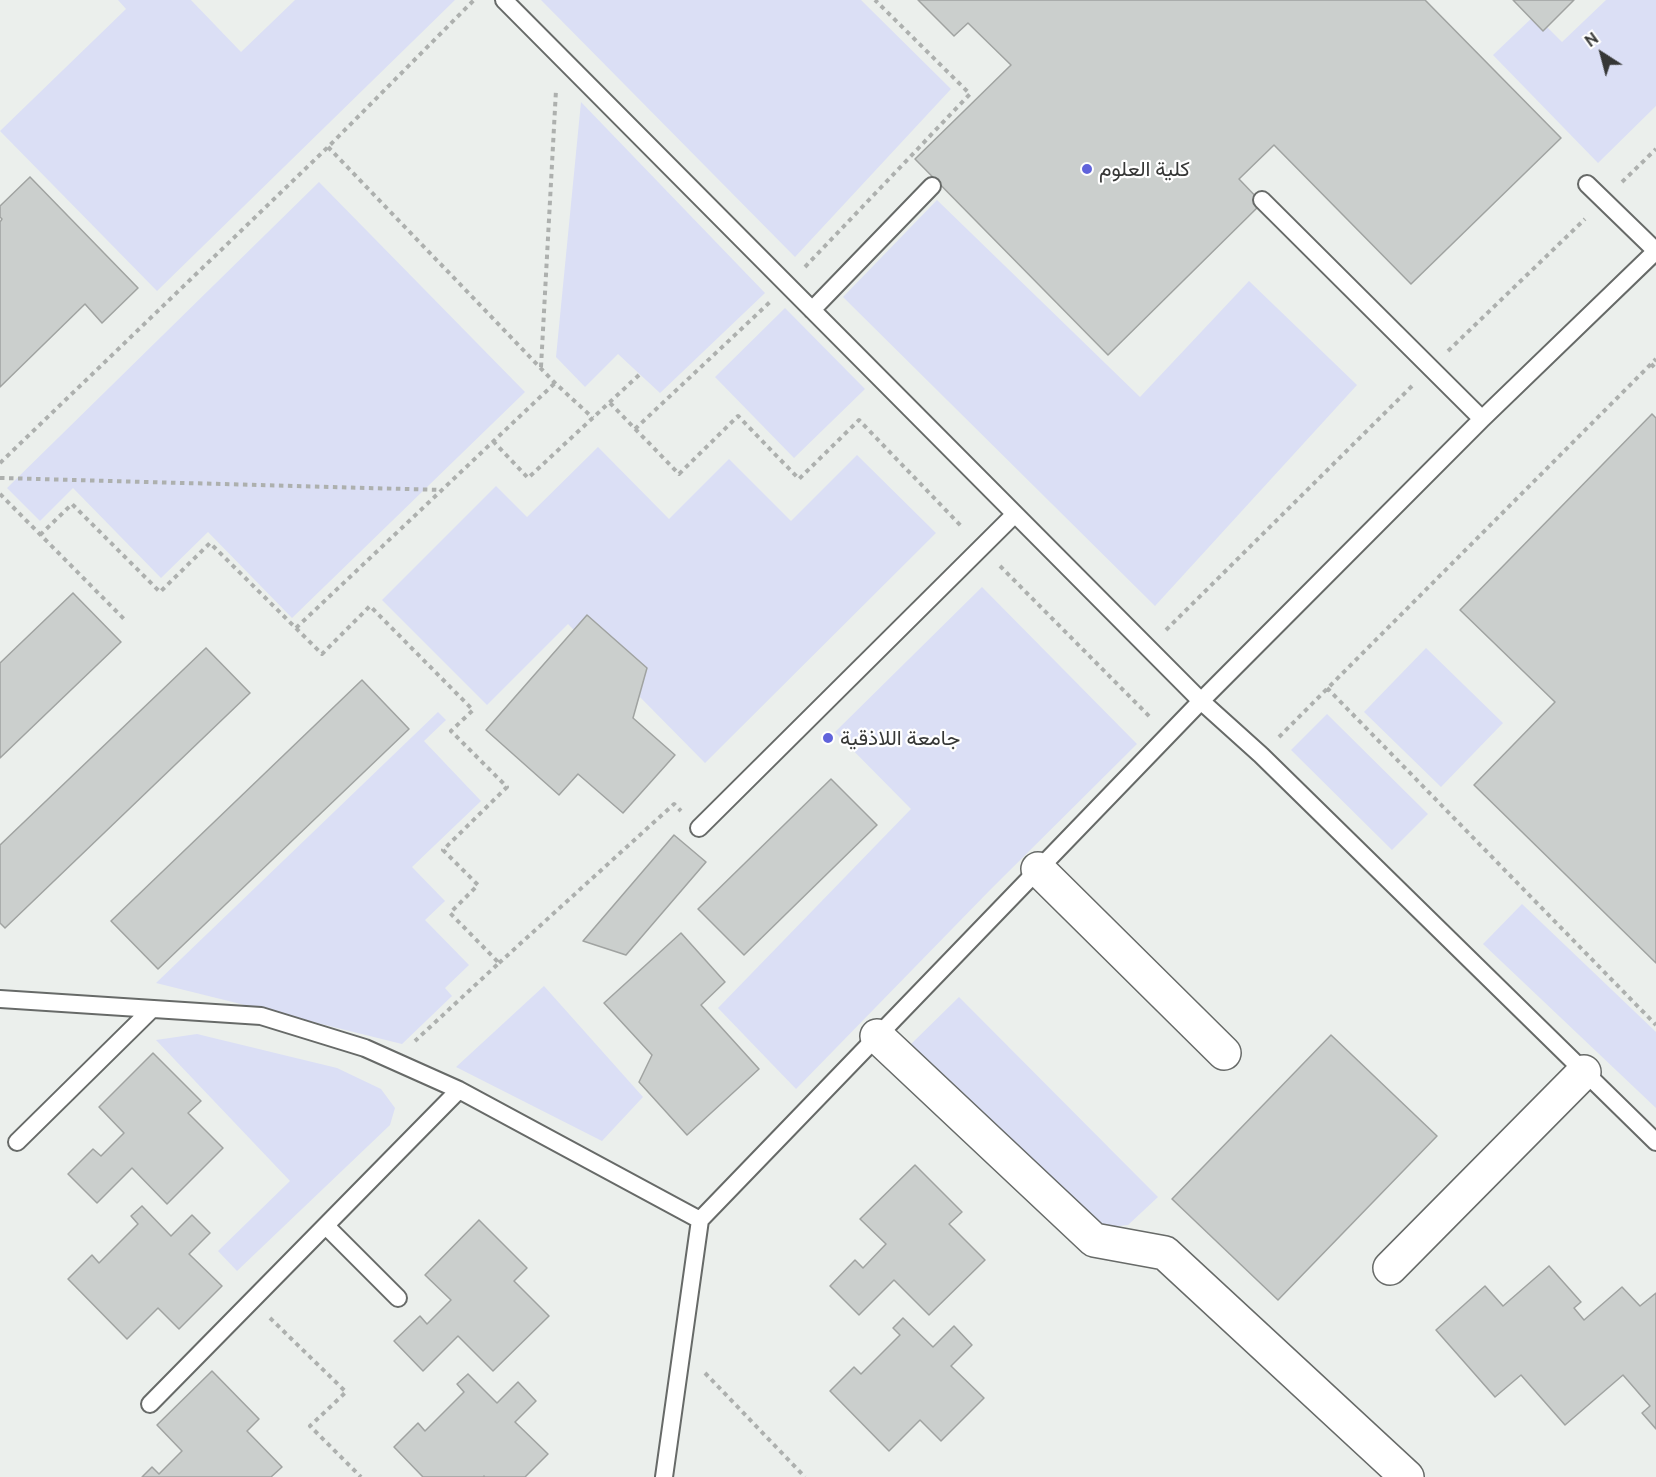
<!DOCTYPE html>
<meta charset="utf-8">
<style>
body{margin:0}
#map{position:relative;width:1656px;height:1477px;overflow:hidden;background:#ebefec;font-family:Ubuntu,sans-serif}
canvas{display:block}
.north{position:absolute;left:1572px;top:24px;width:60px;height:60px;-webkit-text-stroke:4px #fff;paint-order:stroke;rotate:324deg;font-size:16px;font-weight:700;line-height:24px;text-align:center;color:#363736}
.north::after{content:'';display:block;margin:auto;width:21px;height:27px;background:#363736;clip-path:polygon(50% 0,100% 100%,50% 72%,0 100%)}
</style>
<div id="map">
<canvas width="1656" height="1477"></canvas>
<div class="north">N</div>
</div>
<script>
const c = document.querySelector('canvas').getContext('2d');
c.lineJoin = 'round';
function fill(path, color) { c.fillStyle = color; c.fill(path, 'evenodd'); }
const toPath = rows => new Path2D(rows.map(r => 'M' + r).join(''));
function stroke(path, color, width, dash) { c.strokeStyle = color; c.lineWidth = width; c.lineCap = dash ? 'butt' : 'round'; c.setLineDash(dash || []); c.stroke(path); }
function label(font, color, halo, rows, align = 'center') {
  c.font = font + ' Ubuntu,Vazirmatn,sans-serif'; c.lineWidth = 4.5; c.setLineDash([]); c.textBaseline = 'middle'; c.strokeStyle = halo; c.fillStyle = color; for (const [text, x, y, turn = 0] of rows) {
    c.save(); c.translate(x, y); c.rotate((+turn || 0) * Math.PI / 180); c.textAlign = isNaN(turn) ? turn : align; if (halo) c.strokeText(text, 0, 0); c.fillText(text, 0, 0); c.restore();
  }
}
fill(toPath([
 [118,0,191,0,241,52,295,0,455,0,157,291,0,131,126,9],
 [541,0,861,0,951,89,795,257],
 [1606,0,1656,0,1656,106,1598,163,1493,55,1535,15,1562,42],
 [581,102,765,293,660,393,618,354,585,387,556,357],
 [319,182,525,392,292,618,208,532,161,578,73,488,40,521,7,488],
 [937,200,1140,397,1249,281,1357,385,1155,606,843,297],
 [785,308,865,389,794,458,715,377],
 [598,447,669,519,729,459,791,521,857,455,936,533,705,763,568,624,487,705,382,600,496,486,527,517],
 [982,587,1137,744,991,889,796,1089,718,1008,911,809,835,732],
 [1426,648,1503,723,1441,787,1364,712],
 [438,712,446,720,424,741,481,801,412,867,445,901,425,920,469,965,445,988,452,996,402,1044,156,983],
 [1327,714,1428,814,1392,850,1291,750],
 [1522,904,1656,1032,1656,1108,1483,944],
 [544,986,643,1097,602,1141,456,1067],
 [959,997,1158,1197,1128,1225,1099,1228,908,1047],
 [197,1034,337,1068,381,1089,395,1108,390,1125,237,1271,218,1251,290,1181,156,1040]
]), '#dbdff5');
const building = toPath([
 [918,0,1425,0,1561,138,1411,284,1274,145,1239,179,1262,203,1108,355,915,159,1011,65,968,23,954,36,918,0],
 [1513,0,1574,0,1543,31,1513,0],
 [30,177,138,288,102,323,85,304,0,387,0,222,2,219,0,217,0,206,30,177],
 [1652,414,1656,418,1656,963,1474,785,1555,702,1460,610,1652,414],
 [73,593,121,642,0,758,0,663,73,593],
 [587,615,647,668,633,718,675,755,623,813,578,774,559,795,486,730,587,615],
 [206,648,250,693,5,928,0,923,0,845,206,648],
 [362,680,409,729,158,969,111,921,362,680],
 [831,779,877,825,744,955,698,909,831,779],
 [674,835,706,862,626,955,583,941,674,835],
 [681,933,725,982,701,1005,759,1069,687,1135,639,1082,652,1055,604,1003,681,933],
 [1331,1035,1437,1136,1278,1300,1172,1199,1331,1035],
 [153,1053,201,1101,188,1113,223,1148,167,1204,132,1168,97,1203,68,1174,93,1149,101,1156,124,1133,99,1107,153,1053],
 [915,1165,962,1212,949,1224,985,1260,929,1315,894,1280,859,1315,830,1286,855,1260,863,1268,886,1244,860,1219,915,1165],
 [142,1206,171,1236,192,1215,210,1233,189,1254,222,1286,179,1329,158,1308,127,1339,68,1279,92,1255,99,1263,138,1224,131,1216,142,1206],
 [479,1220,527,1268,514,1281,549,1316,493,1371,458,1336,423,1371,394,1341,420,1316,427,1324,451,1300,425,1275,479,1220],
 [1549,1266,1581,1302,1574,1308,1584,1320,1622,1287,1640,1306,1656,1293,1656,1429,1642,1413,1650,1406,1623,1375,1565,1425,1521,1375,1495,1397,1436,1330,1485,1286,1503,1306,1549,1266],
 [903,1318,933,1347,954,1326,972,1345,951,1366,984,1398,941,1441,920,1420,889,1451,830,1391,854,1367,861,1374,900,1335,893,1328,903,1318],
 [212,1371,259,1419,247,1431,282,1467,271,1477,142,1477,152,1467,159,1474,182,1451,157,1425,212,1371],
 [468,1374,497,1403,518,1382,536,1401,515,1422,548,1454,525,1477,485,1477,484,1476,483,1477,423,1477,394,1447,418,1423,425,1431,464,1392,457,1384,468,1374]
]);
fill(building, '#cbcfcd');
stroke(building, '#a0a3a1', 1.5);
const lane = toPath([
 [504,0,1201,701,1261,755,1656,1142],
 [1587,184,1656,251],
 [1262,200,1482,419],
 [812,310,932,186],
 [699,828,1015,514],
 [0,999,261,1016,365,1048,459,1090,700,1220],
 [17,1142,152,1009],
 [326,1226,398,1298],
 [150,1404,459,1090],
 [664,1477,700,1220,1201,701,1482,419,1656,251]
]);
const street = toPath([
 [1038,869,1224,1053],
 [877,1036,1094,1240,1165,1253,1407,1477],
 [1390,1268,1584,1072]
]);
stroke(lane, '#676a68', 20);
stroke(street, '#676a68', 36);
stroke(toPath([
 [328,147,555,383,593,418],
 [1622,182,1656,149],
 [805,267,970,94,875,0],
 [1448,351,1585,219],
 [1651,364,1656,369],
 [541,367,556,90],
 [610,403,679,474,738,416,799,479,859,420,963,528],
 [635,429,770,302],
 [493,441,528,478,639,375],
 [0,463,328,147,474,0],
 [0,478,442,490],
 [0,494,125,620],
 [40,535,72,504,160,592,210,543,322,654,370,606,473,710,451,731,507,787,443,850,478,885,450,913,499,963,415,1041],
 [1000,566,1151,718],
 [296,628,555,383],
 [1166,630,1412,386],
 [1327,688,1656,1025],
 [1279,737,1656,359],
 [499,963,674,804,681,811],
 [270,1318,346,1392,310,1426,361,1477],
 [705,1373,805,1477]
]), '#adb0ae', 4, [4.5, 4.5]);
stroke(lane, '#fff', 16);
stroke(street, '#fff', 33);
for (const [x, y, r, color] of [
 [1087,169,6,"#6063db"],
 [828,738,6,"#6063db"]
]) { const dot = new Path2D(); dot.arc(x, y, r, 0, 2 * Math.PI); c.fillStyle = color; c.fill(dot); stroke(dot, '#fff', 2); }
label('21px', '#363736', '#fff', [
 ["كلية العلوم",1099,169],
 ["جامعة اللاذقية",840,738]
], 'left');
</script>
